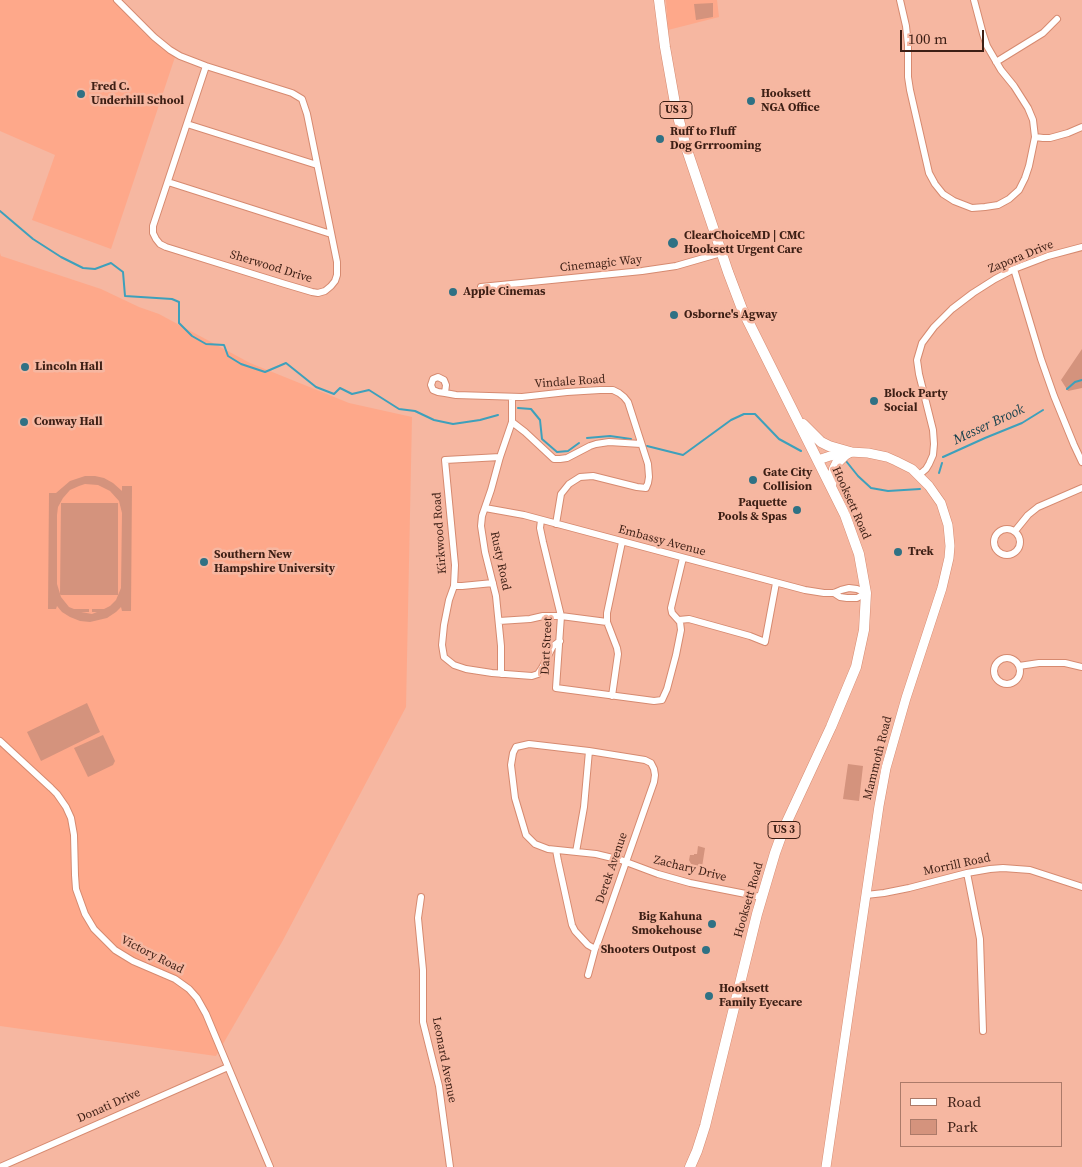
<!DOCTYPE html>
<style>
body{margin:0}
#map{position:relative;width:1082px;height:1167px;overflow:hidden;background:#f6b7a1;font-family:"Source Serif 4",serif}
canvas{display:block}
.legend{position:absolute;left:900px;top:1082px;width:162px;height:65px;box-sizing:border-box;background:#f6b7a1;border:1px solid #ac7a69;margin:0;padding:6px 9px;list-style:none;font-size:15px;color:#3d1f15}
.legend li{display:flex;align-items:center;gap:10px;height:25px}
.legend b{width:25px;border:1px solid #ac7a69}
.scale{position:absolute;left:900px;top:30px;width:84px;height:22px;box-sizing:border-box;border:2px solid #3d1f15;border-top:0;padding-left:6px;font-size:15px;line-height:18px;white-space:nowrap;color:#3d1f15;-webkit-text-stroke:4px #f6b7a1;paint-order:stroke}
</style>
<div id="map">
<canvas width="1082" height="1167"></canvas>
<ul class="legend">
<li><b style="height:6px;background:#fff"></b>Road</li>
<li><b style="height:14px;background:#d4937d"></b>Park</li>
</ul>
<div class="scale">100 m</div>
</div>
<script>
const c = document.querySelector('canvas').getContext('2d');
c.lineJoin = 'round';
function fill(path, color) { c.fillStyle = color; c.fill(path, 'evenodd'); }
const toPath = rows => new Path2D(rows.map(r => 'M' + r).join(''));
function stroke(path, color, width, dash) { c.strokeStyle = color; c.lineWidth = width; c.lineCap = dash ? 'butt' : 'round'; c.setLineDash(dash || []); c.stroke(path); }
function label(font, color, halo, rows, align = 'center') {
  c.font = font + ' "Source Serif 4",serif'; c.lineWidth = 5; c.setLineDash([]); c.textBaseline = 'middle'; c.strokeStyle = halo; c.fillStyle = color; for (const [text, x, y, turn = 0] of rows) {
    c.save(); c.translate(x, y); c.rotate((+turn || 0) * Math.PI / 180); c.textAlign = isNaN(turn) ? turn : align; if (halo) c.strokeText(text, 0, 0); c.fillText(text, 0, 0); c.restore();
  }
}
fill(toPath([
 [0,0,113,0,145,34,175,57,111,249,32,220,55,155,0,131],
 [666,0,717,0,719,17,668,30],
 [0,253,1,256,101,289,139,307,159,314,250,363,349,403,412,417,406,707,282,942,216,1056,0,1026]
]), '#fea88a');
fill(toPath([
 [713,3,713,17,696,20,694,4],
 [1082,349,1082,388,1068,391,1061,380],
 [85,476,95,476,104,478,113,483,122,491,122,486,132,486,131,611,122,611,121,607,116,612,107,618,90,622,80,621,70,617,62,612,57,606,56,609,48,609,49,493,56,493,70,481],
 [85,484,98,485,110,491,119,501,122,513,121,588,116,600,110,606,104,609,92,609,92,612,97,612,92,614,81,612,89,612,89,609,74,609,69,607,61,597,57,584,57,515,58,507,63,498,70,490,79,486],
 [61,503,118,503,118,595,60,595],
 [87,703,100,732,41,761,27,732],
 [103,735,115,761,113,765,88,777,74,748],
 [848,764,863,766,859,801,843,799],
 [698,846,705,848,702,867,693,868,689,860,690,855,694,855,694,854,697,854]
]), '#d4937d');
stroke(toPath([
 [0,211,33,239,61,257,83,268,95,269,111,263,123,272,125,296,172,299,179,302,179,323,192,336,206,344,224,345,228,356,241,364,265,372,286,363,316,387,334,394,340,388,352,394,369,390,399,409,415,411,434,420,453,424,480,420,498,415],
 [1067,389,1075,382,1082,380],
 [518,408,531,409,540,420,542,439,557,452,568,451,579,443],
 [587,438,610,436,631,439],
 [647,446,683,455,731,420,744,414,755,414,779,439,801,451],
 [943,457,985,438,1022,423,1043,410],
 [846,461,858,476,871,488,888,491,920,489],
 [939,473,942,463]
]), '#3ea0bb', 2);
const minor = toPath([
 [117,0,154,37,170,50,180,56,206,66,292,93,302,99,307,114,337,262,337,275,335,281,331,286,325,291,318,293,312,292,285,284,166,247,160,244,156,239,153,233,153,226,206,66],
 [900,0,906,26,908,45,908,77,910,90,929,173,935,184,943,194,954,201,972,208,985,207,998,205,1009,199,1019,190,1025,178,1029,166,1035,137,1033,120,1028,108,1014,86,1001,70,987,46,983,34,974,0],
 [996,62,1043,33,1057,19],
 [187,124,317,165],
 [1035,137,1043,138,1050,138,1068,133,1082,127],
 [168,182,331,234],
 [1014,269,1041,359,1054,396,1074,445,1082,462],
 [481,287,642,271,676,266,721,253],
 [445,393,446,385,444,380,438,377,433,379,431,385,433,390,438,392,445,393,456,395,522,397,567,392,600,390,613,390,619,393,624,397,628,402,648,464,649,477,648,483,646,488,637,487,593,476,580,477,569,484,561,494,556,524],
 [512,422,525,432,554,459,560,459,567,458,590,446,596,444,609,442,641,444],
 [500,457,445,460,455,565,454,586,449,600,444,625,442,645,444,657,454,665,466,669,492,673,532,676,538,674,542,668,553,646,560,641],
 [919,475,926,469,929,464,933,455,934,444,933,430,919,374,917,360,922,343,934,327,952,309,973,293,995,279,1014,269,1048,256,1082,247],
 [485,508,524,515,805,590,824,593,834,593,841,590,849,588,857,589,866,593],
 [541,520,540,528,543,542,561,616,556,688,654,701,662,700,667,689,676,655,681,630,680,622,672,613,671,608,683,558],
 '994 542a13 13 0 1 1 26 0a13 13 0 1 1-26 0Z',
 [1015,531,1028,515,1038,507,1082,488],
 [454,586,462,586,493,583],
 [834,593,840,597,847,598,857,598,866,593],
 [679,620,689,619,750,636,765,642,776,583],
 [499,621,530,619,543,616,561,616,607,622],
 '994 671a13 13 0 1 1 26 0a13 13 0 1 1-26 0Z',
 [1019,666,1039,663,1065,663,1082,667],
 [501,674,501,646,496,596,485,552,481,526,482,516,491,490,500,457,512,422,512,397],
 [612,696,618,654,617,648,607,622,607,613,622,542],
 [0,741,51,788,57,794,66,807,71,818,74,835,75,875,76,889,85,914,94,929,115,950,133,961,175,979,189,989,197,998,206,1014,270,1167],
 [556,850,558,861,572,925,575,931,588,945,595,949],
 [576,852,584,807,589,751],
 [967,873,980,939,983,1031],
 [866,895,884,893,909,888,967,873,990,869,1003,868,1030,870,1082,887],
 [421,897,418,918,423,970,423,1022,439,1086,450,1167],
 [588,975,595,949,598,942,654,782,655,775,654,769,651,763,645,760,589,751,529,744,516,747,513,753,511,765,515,798,526,835,535,844,548,849,596,854,621,860,626,862,658,874,690,883,761,897],
 [0,1167,228,1067]
]);
const secondary = toPath([
 [818,460,830,456,850,452,868,453,887,457,896,461,912,469,929,486,941,503,948,525,950,546,949,558,942,588,906,698,886,768,879,806,826,1167]
]);
const primary = toPath([
 [659,0,665,47,676,109,686,147,728,272,742,309,845,515,859,554,866,593,864,630,856,667,831,727,784,828,775,853,757,914,705,1126,697,1151,690,1167],
 [803,424,821,442,829,446,850,452],
 [831,486,834,469,837,463,845,455,850,452]
]);
stroke(minor, '#d68a70', 8);
stroke(secondary, '#d68a70', 10);
stroke(primary, '#d68a70', 11);
stroke(minor, '#fff', 6);
stroke(secondary, '#fff', 9);
stroke(primary, '#fff', 10);
for (const [x, y, r, color] of [
 [81,94,5,"#2f7184"],
 [751,101,5,"#2f7184"],
 [660,139,5,"#2f7184"],
 [673,243,6,"#2f7184"],
 [453,292,5,"#2f7184"],
 [674,315,5,"#2f7184"],
 [25,367,5,"#2f7184"],
 [874,401,5,"#2f7184"],
 [24,422,5,"#2f7184"],
 [753,480,5,"#2f7184"],
 [797,510,5,"#2f7184"],
 [898,552,5,"#2f7184"],
 [204,562,5,"#2f7184"],
 [712,924,5,"#2f7184"],
 [706,950,5,"#2f7184"],
 [709,996,5,"#2f7184"]
]) { const dot = new Path2D(); dot.arc(x, y, r, 0, 2 * Math.PI); c.fillStyle = color; c.fill(dot); stroke(dot, '#f6b7a1', 2); }
for (const [x, y, w] of [
 [676,110,32],
 [784,830,32]
]) { const box = new Path2D(); box.roundRect(x - w / 2, y - 8.5, w, 17, 4); c.fillStyle = '#f6b7a1'; c.fill(box); stroke(box, '#3d1f15', 1); }
label('bold 11px', '#3d1f15', null, [
 ["US 3",676,110],
 ["US 3",784,830]
]);
label('bold 12px', '#3d1f15', '#f6b7a1', [
 ["Fred C.",91,87],
 ["Underhill School",91,101],
 ["Hooksett",761,94],
 ["NGA Office",761,108],
 ["Ruff to Fluff",670,132],
 ["Dog Grrrooming",670,146],
 ["ClearChoiceMD | CMC",684,236],
 ["Hooksett Urgent Care",684,250],
 ["Apple Cinemas",463,292],
 ["Osborne's Agway",684,315],
 ["Lincoln Hall",35,367],
 ["Block Party",884,394],
 ["Social",884,408],
 ["Conway Hall",34,422],
 ["Gate City",763,473],
 ["Collision",763,487],
 ["Paquette",787,503,"right"],
 ["Pools & Spas",787,517,"right"],
 ["Trek",908,552],
 ["Southern New",214,555],
 ["Hampshire University",214,569],
 ["Big Kahuna",702,917,"right"],
 ["Smokehouse",702,931,"right"],
 ["Shooters Outpost",696,950,"right"],
 ["Hooksett",719,989],
 ["Family Eyecare",719,1003]
], 'left');
label('12px', '#3d1f15', '#f6b7a1', [
 ["Zapora Drive",1021,257,-22],
 ["Cinemagic Way",601,264,-6],
 ["Sherwood Drive",271,267,17],
 ["Vindale Road",570,382,-4],
 ["Hooksett Road",851,503,66],
 ["Kirkwood Road",440,533,-94],
 ["Embassy Avenue",662,541,15],
 ["Rusty Road",500,561,78],
 ["Dart Street",547,646,-87],
 ["Mammoth Road",878,758,-76],
 ["Morrill Road",957,865,-12],
 ["Derek Avenue",612,868,-71],
 ["Zachary Drive",690,869,14],
 ["Hooksett Road",749,900,-74],
 ["Victory Road",152,955,27],
 ["Leonard Avenue",444,1060,79],
 ["Donati Drive",109,1106,-24]
]);
label('italic 14px', '#16414d', '#f6b7a1', [
 ["Messer Brook",989,425,-25]
]);
</script>
